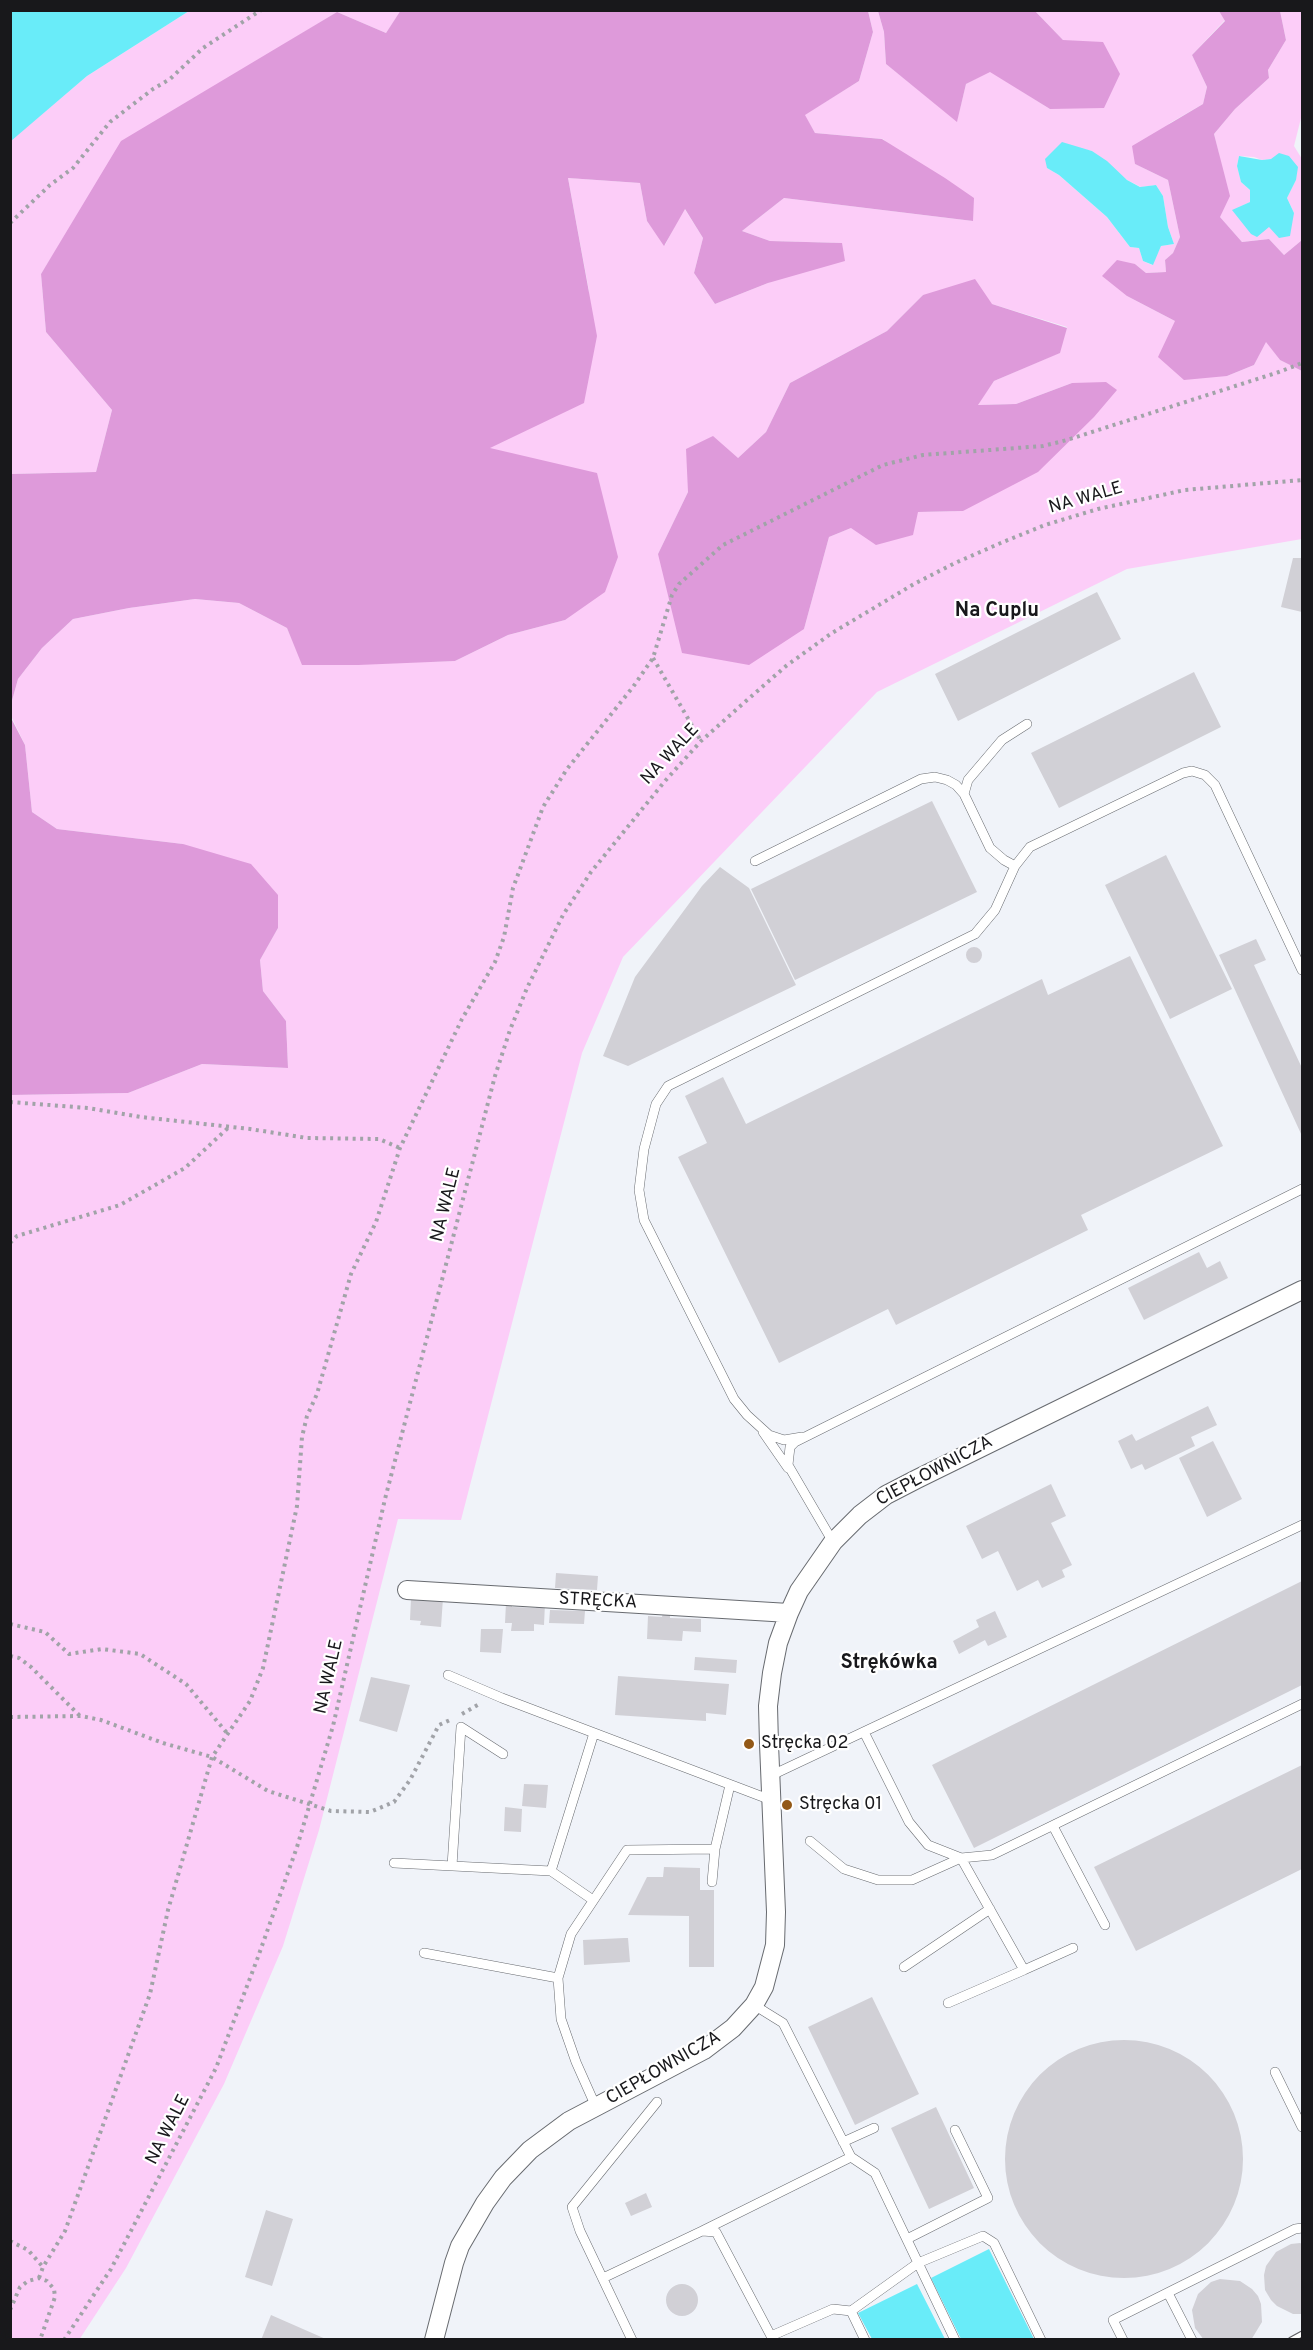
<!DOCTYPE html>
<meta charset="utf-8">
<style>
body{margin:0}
#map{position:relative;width:1313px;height:2350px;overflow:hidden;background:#f0f3f9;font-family:Overpass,sans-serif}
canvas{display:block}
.frame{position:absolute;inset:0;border:12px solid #18181b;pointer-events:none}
</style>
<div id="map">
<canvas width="1313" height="2350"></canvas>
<div class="frame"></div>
</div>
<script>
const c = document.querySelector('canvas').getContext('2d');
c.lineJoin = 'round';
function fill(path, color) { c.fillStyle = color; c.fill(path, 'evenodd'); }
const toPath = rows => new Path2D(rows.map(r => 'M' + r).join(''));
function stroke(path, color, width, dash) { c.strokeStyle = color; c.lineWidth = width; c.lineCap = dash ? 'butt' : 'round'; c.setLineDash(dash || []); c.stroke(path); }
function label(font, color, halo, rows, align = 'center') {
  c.font = font + ' Overpass,sans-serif'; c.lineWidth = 4.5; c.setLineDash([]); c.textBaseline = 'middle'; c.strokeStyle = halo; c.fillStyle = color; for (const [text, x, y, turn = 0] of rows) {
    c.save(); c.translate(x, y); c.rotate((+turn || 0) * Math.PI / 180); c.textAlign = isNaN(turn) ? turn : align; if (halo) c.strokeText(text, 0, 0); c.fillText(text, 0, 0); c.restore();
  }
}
fill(toPath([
 [189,11,401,11,386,33,337,12,288,42,72,225,41,274,46,332,112,410,96,472,11,474,10,141,87,76],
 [868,11,878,11,884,32,886,64,957,121,966,84,990,71,1050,109,1063,40,1035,11,1219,11,1225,20,1192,55,1207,87,1203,104,1170,123,1135,164,1168,180,1180,237,1173,253,1165,260,1166,272,1146,273,1135,264,1127,296,1175,321,1227,376,1254,365,1266,341,1280,360,1302,371,1302,539,1127,569,877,692,623,957,582,1053,461,1520,398,1519,319,1830,283,1946,224,2084,126,2268,79,2340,11,2339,11,1095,128,1093,202,1064,288,1068,286,1021,263,991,260,960,278,928,183,844,57,829,32,812,25,745,11,716,11,704,18,679,42,648,73,619,129,608,195,599,239,603,287,628,303,665,455,661,508,635,565,620,489,448,589,291,568,178,640,183,647,221,665,245,684,208,703,238,694,273,715,304,768,283,842,243,770,241,742,231,784,198,973,221,883,139,815,133,804,115,859,81,873,32],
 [1078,148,1092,151,1127,180,1141,187,1156,185,1163,196,1168,227,1174,244,1161,246,1152,265,1143,261,1139,248,1130,247,1107,217,1059,175,1047,168],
 [923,295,992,304,1067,327,1059,353,994,381,977,405,1016,404,1072,383,963,511,918,512,851,528,829,537,804,629,658,554,688,492,738,458,766,432,790,383,887,331],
 [1280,11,1302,11,1302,114,1294,146,1302,159,1302,240,1284,255,1269,239,1242,242,1220,217,1219,154,1214,134,1235,109,1269,78,1268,70,1286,40],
 [1239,156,1254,157,1262,160,1271,159,1296,180,1287,198,1294,213,1269,227,1242,221,1233,210,1250,202,1250,190,1241,182,1237,166]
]), '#fccdf8');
fill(toPath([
 [401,10,868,11,873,32,859,81,805,115,815,133,882,139,945,178,974,198,973,221,784,198,742,231,770,241,842,243,845,261,768,283,715,304,694,273,703,238,685,209,664,246,647,221,640,183,568,178,597,336,584,403,490,448,597,473,618,557,605,592,565,620,508,635,455,661,358,665,302,665,287,628,239,603,195,599,129,608,73,619,42,648,18,679,11,704,11,474,96,472,112,410,46,332,41,274,121,141,337,12,386,33],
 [878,11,1035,11,1063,40,1103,42,1120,74,1104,108,1050,109,990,72,966,84,957,122,886,64,884,32],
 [1219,11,1280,11,1286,40,1268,70,1269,78,1235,109,1214,134,1230,196,1220,217,1242,242,1269,239,1284,255,1302,240,1302,371,1280,360,1266,342,1254,365,1227,376,1184,380,1158,357,1175,321,1127,296,1102,276,1117,260,1135,264,1146,273,1166,272,1165,260,1173,253,1180,237,1168,180,1135,164,1132,146,1203,104,1207,87,1192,55,1225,21],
 [975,279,992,304,1067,328,1060,353,994,381,978,405,1016,404,1072,383,1106,382,1117,390,1094,417,1038,472,963,511,918,512,913,535,876,545,851,528,829,537,804,629,749,665,682,653,658,554,688,492,686,449,713,436,738,458,766,432,790,383,887,331,923,295],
 [10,716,25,745,32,812,57,829,183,844,251,864,278,895,278,928,260,960,263,991,286,1021,288,1068,202,1064,128,1093,11,1095]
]), '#de9ada');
fill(toPath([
 [11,10,189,10,189,11,87,76,11,141],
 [1062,142,1092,151,1107,161,1127,180,1140,187,1156,185,1163,196,1168,227,1174,244,1161,246,1153,265,1143,261,1139,248,1130,247,1107,217,1059,175,1047,168,1045,159],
 [1279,153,1289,156,1298,167,1296,180,1287,198,1294,213,1290,236,1279,238,1269,227,1257,237,1251,234,1232,210,1250,202,1250,190,1241,182,1237,166,1239,156,1262,160,1271,159],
 [989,2249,1034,2339,961,2339,931,2278],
 [917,2284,945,2339,872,2339,858,2313]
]), '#69ecf9');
fill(toPath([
 [1293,558,1302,558,1302,612,1281,607],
 [1097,592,1121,639,958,721,935,674],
 [1194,672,1221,727,1059,808,1031,753],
 [932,801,977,892,795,980,751,889],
 [1166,855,1232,989,1170,1019,1105,885],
 [720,867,749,888,796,985,628,1066,603,1056,635,977,702,886],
 [1256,939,1266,960,1254,965,1302,1068,1302,1136,1219,955],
 '966 955a8 8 0 1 1 16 0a8 8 0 1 1-16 0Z',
 [1130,956,1223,1146,1081,1215,1088,1230,896,1325,888,1309,779,1363,678,1157,707,1143,685,1096,723,1077,746,1124,1042,979,1048,995],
 [1199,1252,1207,1268,1220,1261,1228,1278,1144,1320,1128,1288],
 [1208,1406,1217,1425,1191,1437,1195,1446,1145,1470,1142,1464,1131,1469,1118,1441,1132,1434,1136,1441],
 [1213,1441,1242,1499,1207,1517,1179,1458],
 [1051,1484,1066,1516,1051,1523,1072,1565,1062,1570,1065,1577,1042,1588,1038,1580,1017,1591,998,1551,982,1559,966,1526],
 [556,1573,598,1576,597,1590,555,1588],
 [1302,1581,1302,1685,974,1848,932,1765],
 [432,1597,443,1598,441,1627,420,1625,421,1621,410,1620,411,1599,432,1601],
 [537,1602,545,1603,544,1625,534,1624,534,1631,511,1631,512,1623,505,1623,506,1603,512,1603,512,1607,536,1608],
 [550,1610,585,1611,584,1624,549,1623],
 [995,1611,1007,1637,988,1646,985,1640,959,1654,953,1641,979,1627,976,1620],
 [663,1612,670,1612,670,1618,701,1619,701,1632,683,1631,682,1641,647,1639,648,1616,662,1617],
 [481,1629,503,1629,501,1653,480,1652],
 [695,1657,737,1660,736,1673,694,1670],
 [618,1676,729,1684,726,1715,706,1713,706,1721,615,1715],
 [371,1677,410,1685,397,1732,359,1721],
 [1302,1765,1302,1869,1136,1951,1094,1867],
 [524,1784,548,1785,546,1808,522,1806],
 [505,1807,522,1809,521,1832,504,1831],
 [664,1867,700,1868,700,1890,714,1890,714,1967,689,1967,689,1916,628,1915,647,1877,663,1877],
 [624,1938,628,1938,630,1962,584,1965,583,1940],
 [872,1997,919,2094,855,2125,808,2027],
 '1005 2159a119 119 0 1 1 238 0a119 119 0 1 1-238 0Z',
 [936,2107,974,2188,929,2209,891,2128],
 [646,2193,652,2207,631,2216,625,2203],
 [266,2210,293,2219,272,2286,245,2277],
 [1300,2243,1302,2244,1302,2314,1293,2314,1277,2306,1271,2300,1265,2290,1264,2275,1266,2266,1276,2252,1291,2244],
 [1220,2279,1240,2281,1252,2289,1258,2296,1261,2304,1262,2322,1251,2340,1204,2340,1195,2328,1192,2310,1198,2294,1211,2282],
 '666 2300a16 16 0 1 1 32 0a16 16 0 1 1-32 0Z',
 [271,2315,328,2340,261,2340]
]), '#d1d0d6');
const lane = toPath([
 [964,794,968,780,1002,740,1027,724],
 [755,861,921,779,935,777,947,780,956,785,964,794,990,848,1004,860,1015,866],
 [763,1432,788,1468],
 [802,1437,784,1440,769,1435,747,1415,734,1399,644,1220,639,1190,644,1149,656,1104,668,1086,975,934,995,910,1015,866,1030,847,1183,773,1192,771,1205,775,1215,785,1302,970],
 [833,1542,788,1465,790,1447,795,1442,1302,1189],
 [448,1675,502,1698,771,1800],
 [864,1732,909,1822,928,1845,961,1858,992,1855,1302,1704],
 [770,1776,1302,1525],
 [1053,1826,1105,1925],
 [810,1841,844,1869,878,1880,912,1880,961,1858,1024,1970,1073,1948],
 [394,1863,551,1871],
 [452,1866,461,1727,503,1754],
 [712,1882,715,1849],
 [593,1900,551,1871,594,1733],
 [424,1953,558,1978],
 [904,1967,990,1909],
 [948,2003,1024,1970],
 [754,2005,783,2023,851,2157,875,2173,955,2340],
 [1275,2072,1302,2127],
 [596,2107,576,2062,561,2019,558,1978,571,1934,627,1850,715,1849,730,1785],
 [843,2142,874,2128],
 [702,2231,851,2157],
 [907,2239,988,2198,955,2130],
 [603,2278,702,2231,716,2232,771,2336],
 [1168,2293,1192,2340],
 [632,2340,580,2231,572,2207,657,2102],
 [773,2340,771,2336,833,2309,851,2311],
 [865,2340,851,2311,918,2263,983,2236,994,2243,1041,2340],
 [1123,2340,1113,2320,1295,2229,1302,2228]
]);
const street = toPath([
 [407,1590,789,1613],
 [434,2340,454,2263,460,2246,485,2203,503,2178,530,2150,569,2121,704,2050,733,2028,754,2005,764,1987,775,1945,776,1912,769,1744,768,1706,772,1673,778,1643,789,1613,799,1591,833,1542,860,1515,886,1495,917,1479,1302,1290]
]);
stroke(lane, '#686b70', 10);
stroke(street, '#686b70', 20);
stroke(toPath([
 [10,223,50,185,73,168,110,122,153,89,170,79,203,48,261,10],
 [653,658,701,741],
 [10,1102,88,1108,141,1117,250,1129,307,1138,379,1139,400,1148],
 [10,1243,17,1236,120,1205,185,1168,229,1127],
 [10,1624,45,1632,69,1654,102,1649,140,1654,186,1684,227,1733],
 [10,1656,19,1658,31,1667,80,1716],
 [462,1714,481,1703],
 [10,1717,81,1716,101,1720,163,1743,212,1757,268,1791,331,1811,370,1812,394,1802,410,1780,439,1725,450,1720],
 [10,2241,28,2250,43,2267],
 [39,2278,43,2267,65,2231,150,1994,168,1910,212,1757,250,1701,263,1668,297,1506,302,1437,307,1416,317,1394,351,1274,376,1222,400,1148,462,1019,495,962,504,937,513,888,543,807,567,769,633,687,653,658,672,595,679,584,723,545,883,465,923,455,1043,446,1067,440,1279,372,1302,363],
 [10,2310,20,2287,28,2281,39,2278,47,2281,54,2289,55,2297,40,2340],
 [64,2340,111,2269,216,2068,258,1957,297,1847,333,1726,385,1499,495,1076,510,1030,527,988,563,915,591,872,665,781,701,741,746,701,786,666,832,633,914,584,955,563,1003,542,1045,525,1098,509,1185,490,1302,480]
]), '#a1a3a8', 4, [3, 4.5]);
stroke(lane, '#fff', 9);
stroke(street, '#fff', 18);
const rail = toPath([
 [1291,2340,1302,2334]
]);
stroke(rail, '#5f6064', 7);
stroke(rail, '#fff', 4.5, [14]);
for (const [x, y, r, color] of [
 [749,1744,6,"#935917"],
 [787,1805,6,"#935917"]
]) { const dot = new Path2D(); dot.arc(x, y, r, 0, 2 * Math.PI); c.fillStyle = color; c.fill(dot); stroke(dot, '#fff', 2); }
label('18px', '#18181b', '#fff', [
 ["NA WALE",1086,499,-16],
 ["NA WALE",671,755,-47],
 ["NA WALE",447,1205,-76],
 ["CIEPŁOWNICZA",935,1472,-28],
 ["STRĘCKA",598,1602,3],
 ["NA WALE",330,1677,-77],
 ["CIEPŁOWNICZA",664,2069,-30],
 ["NA WALE",169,2130,-63]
]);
label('18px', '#18181b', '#fff', [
 ["Stręcka 02",761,1744],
 ["Stręcka 01",799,1805]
], 'left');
label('bold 20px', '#18181b', '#fff', [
 ["Na Cuplu",997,612],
 ["Strękówka",889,1664]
]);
</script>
